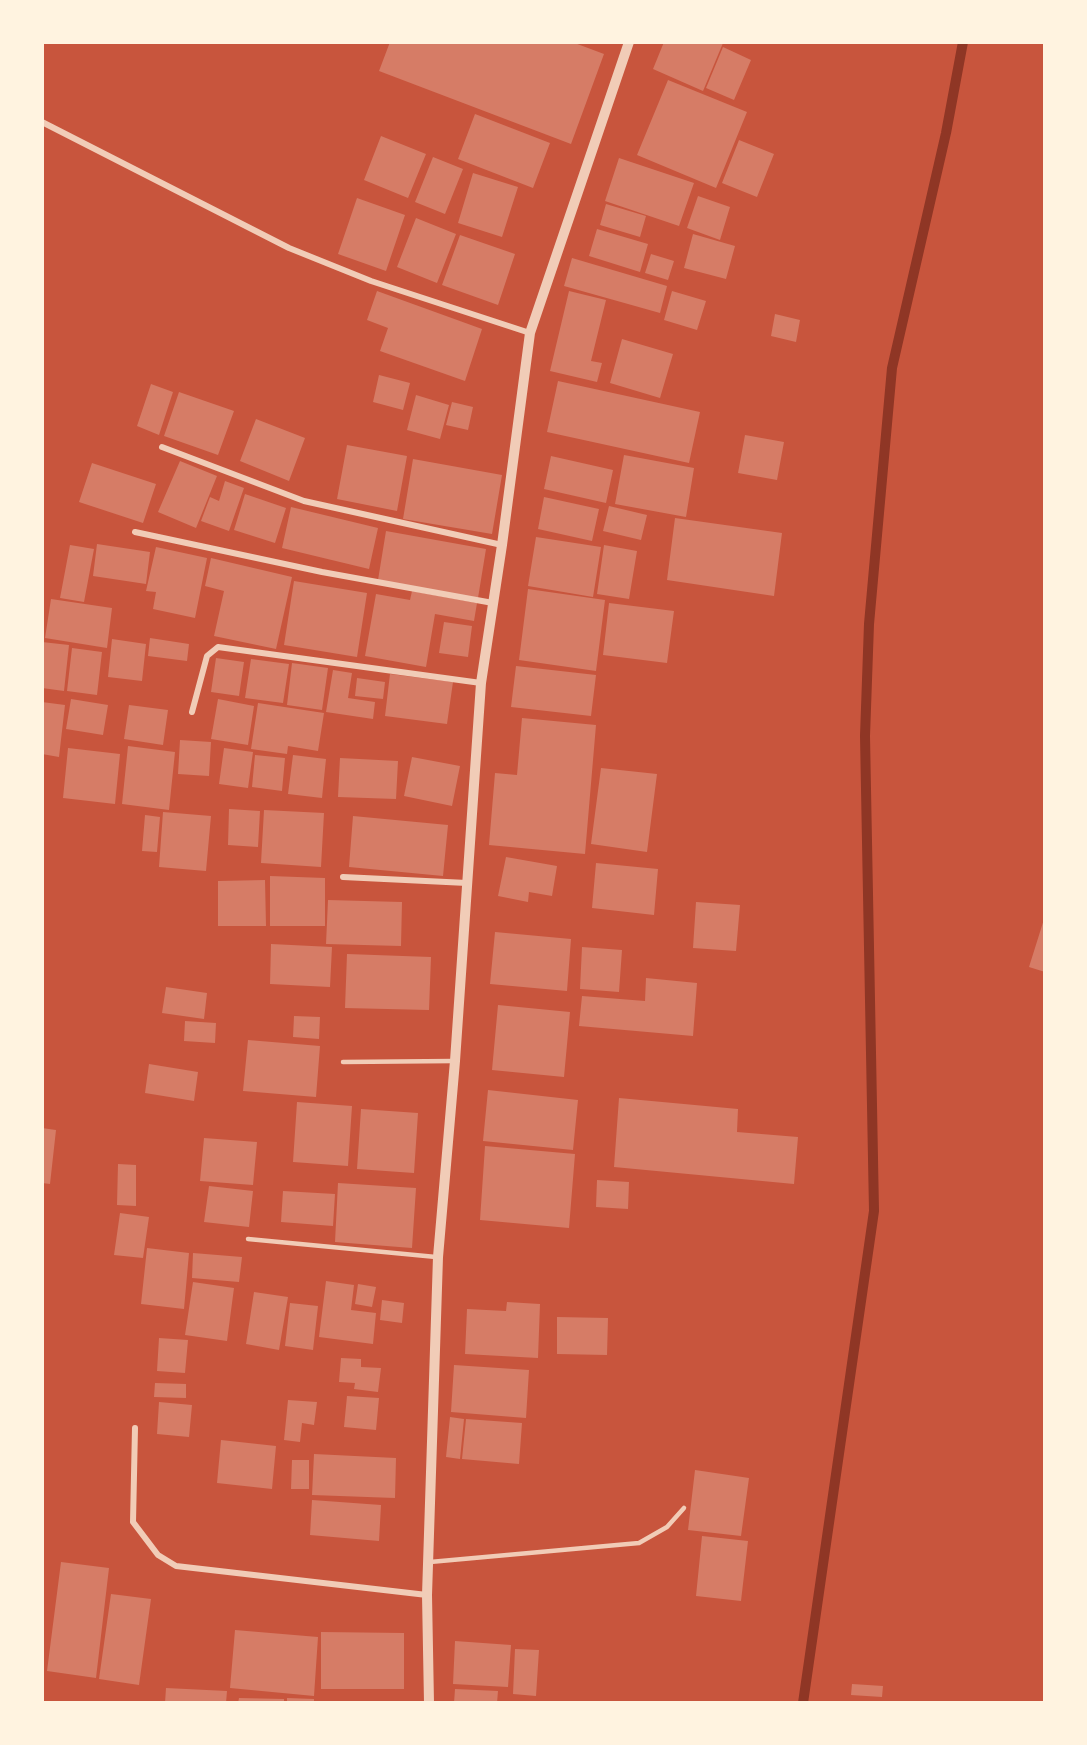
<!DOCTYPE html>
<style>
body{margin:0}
#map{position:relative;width:1087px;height:1745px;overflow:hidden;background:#c8553d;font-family:Jost,sans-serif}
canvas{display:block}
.frame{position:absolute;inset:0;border:44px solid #fff3e0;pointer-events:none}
</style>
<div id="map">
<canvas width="1087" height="1745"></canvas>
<div class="frame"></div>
</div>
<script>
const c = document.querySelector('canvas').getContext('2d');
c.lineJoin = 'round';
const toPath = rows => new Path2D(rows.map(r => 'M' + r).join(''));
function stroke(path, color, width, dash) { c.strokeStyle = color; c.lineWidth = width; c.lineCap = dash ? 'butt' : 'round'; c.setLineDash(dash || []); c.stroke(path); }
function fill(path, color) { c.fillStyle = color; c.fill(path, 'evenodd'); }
stroke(toPath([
 [803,1703,874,1211,865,736,869,624,892,368,946,133,963,42]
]), '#8f3625', 10);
fill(toPath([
 [390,42,572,42,604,54,571,144,379,71],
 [664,42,723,43,703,91,653,69],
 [723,47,751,60,734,100,706,88],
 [668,80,747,112,716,188,637,155],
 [475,114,550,143,533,188,458,159],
 [381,136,426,154,408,198,364,180],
 [739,140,774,154,757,197,722,183],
 [433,157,463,169,445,214,415,202],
 [619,158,694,183,679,226,605,201],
 [473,173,518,187,502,237,458,223],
 [698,196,730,207,720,240,687,228],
 [357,198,405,215,386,271,338,254],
 [606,204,646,216,640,237,600,225],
 [416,218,456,234,437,283,397,267],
 [597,229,648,244,640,272,589,256],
 [693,234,735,246,726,279,684,268],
 [460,235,515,254,498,305,442,285],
 [651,254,674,261,668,280,645,273],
 [572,258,667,286,660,313,564,286],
 [377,291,482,329,465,381,380,351,388,328,367,320],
 [569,291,606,300,591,361,602,363,597,382,550,371],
 [672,291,706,301,697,330,664,320],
 [775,314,800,320,796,342,771,336],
 [622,339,673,354,660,398,610,383],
 [379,375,410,383,403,410,373,402],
 [558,381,700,412,689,463,547,432],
 [151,384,173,392,159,435,137,426],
 [179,392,234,411,218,455,164,436],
 [416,395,449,405,440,439,407,430],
 [452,402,473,407,468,430,446,425],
 [256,419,305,438,289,481,240,461],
 [745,435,784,442,777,480,738,473],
 [347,445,407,456,397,511,337,499],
 [624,455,694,468,686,517,615,504],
 [551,456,613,470,606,503,544,489],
 [413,459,502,475,492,534,403,519],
 [180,461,217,476,196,528,158,512],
 [92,463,156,484,143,523,79,502],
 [225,481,244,488,229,531,201,521,210,497,219,501],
 [245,494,286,508,275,543,234,530],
 [544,497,599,509,592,541,538,529],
 [609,506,647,515,641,540,603,531],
 [291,507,378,528,369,569,282,548],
 [675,518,782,533,774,596,667,580],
 [386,531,486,549,478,598,378,580],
 [536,537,601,547,593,597,528,586],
 [97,544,150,552,146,584,93,576],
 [70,545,94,549,84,602,60,598],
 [604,545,637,551,629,599,597,594],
 [156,547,207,558,195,618,153,609,156,592,146,591],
 [211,558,292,577,276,649,214,636,224,591,205,586],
 [294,581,367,593,357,657,284,645],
 [528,589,605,600,596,671,519,660],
 [412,591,477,603,474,621,435,614,426,667,365,656,376,594,410,600],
 [51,599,112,608,107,648,45,638],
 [609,603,674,611,667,663,603,655],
 [444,622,472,626,468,657,439,653],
 [150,638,189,644,187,661,148,656],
 [112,639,146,644,142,681,108,677],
 [42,642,69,645,64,691,42,688],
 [72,648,102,652,97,695,67,691],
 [216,658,244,662,239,696,211,692],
 [251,659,289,664,283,703,245,698],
 [292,663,328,668,322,710,287,705],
 [516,666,596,675,591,716,511,707],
 [333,670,352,673,348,698,375,702,373,719,326,712],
 [390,674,453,682,447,724,385,716],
 [357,678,385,682,383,699,355,696],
 [71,699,108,705,103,735,66,729],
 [218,699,254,706,248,745,211,739],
 [42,702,65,705,59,757,42,754],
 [258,703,324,713,318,751,288,746,287,754,251,749],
 [129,705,168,710,163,745,124,739],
 [522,718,596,725,585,854,489,845,495,773,517,775],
 [180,740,211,742,209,776,178,774],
 [128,746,175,752,169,810,122,804],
 [68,748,120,754,115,804,63,798],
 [224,748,253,752,248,788,219,784],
 [255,755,285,758,282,791,252,787],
 [293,755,326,759,322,798,288,794],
 [412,757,460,766,452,806,404,796],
 [340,758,398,761,396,799,338,797],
 [601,768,657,774,647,852,591,844],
 [229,809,260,811,258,847,228,845],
 [264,810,324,813,321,867,261,863],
 [163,812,211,816,206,871,159,867],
 [145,815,160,817,157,852,142,851],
 [353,816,448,825,443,876,349,867],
 [506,857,557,866,552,896,529,892,528,902,498,896],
 [596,863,658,869,654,915,592,908],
 [270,876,325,878,325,926,270,926],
 [265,880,266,926,218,926,218,881],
 [328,900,402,902,401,946,326,944],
 [696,902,740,905,736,951,693,948],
 [1045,916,1045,972,1029,967],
 [495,932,571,939,567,991,490,984],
 [271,944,332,947,330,987,270,984],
 [582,947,622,950,619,992,580,989],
 [347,954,431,957,429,1010,345,1008],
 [646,978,697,983,693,1036,579,1026,582,996,645,1001],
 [166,987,207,993,204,1019,162,1013],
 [498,1005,570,1012,564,1077,492,1070],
 [294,1016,320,1017,319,1039,293,1037],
 [185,1021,216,1023,215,1043,184,1041],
 [248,1040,320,1046,316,1097,243,1091],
 [149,1064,198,1072,194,1101,145,1093],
 [488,1090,578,1100,573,1150,483,1141],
 [619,1098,738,1109,737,1132,798,1137,794,1184,614,1167],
 [297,1102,352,1106,348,1166,293,1162],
 [361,1109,418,1113,414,1173,357,1169],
 [42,1128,56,1130,50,1184,42,1183],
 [204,1138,257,1142,253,1185,200,1181],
 [485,1146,575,1154,569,1228,480,1220],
 [118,1164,136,1165,136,1206,117,1205],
 [597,1180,629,1182,628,1209,596,1207],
 [338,1183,416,1188,412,1248,335,1242],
 [209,1186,253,1191,249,1227,204,1222],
 [283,1191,335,1194,333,1226,281,1222],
 [120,1213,149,1217,143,1258,114,1255],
 [147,1248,189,1253,184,1309,141,1304],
 [193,1253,242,1257,239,1282,192,1278],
 [326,1281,354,1285,351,1310,376,1313,373,1344,319,1337],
 [193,1282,234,1288,227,1341,185,1335],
 [358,1284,376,1287,372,1307,355,1304],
 [254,1292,288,1297,279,1350,246,1344],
 [382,1300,404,1303,402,1323,380,1320],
 [507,1302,540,1304,538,1358,465,1354,467,1309,506,1311],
 [290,1303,318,1306,313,1350,285,1346],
 [557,1317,608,1318,607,1355,557,1354],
 [159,1338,188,1340,185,1373,157,1371],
 [341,1358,361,1359,361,1367,381,1368,378,1392,354,1389,355,1383,339,1382],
 [454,1365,529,1370,526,1418,451,1412],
 [155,1383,186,1384,186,1398,154,1397],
 [347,1396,379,1398,376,1430,344,1427],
 [288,1400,317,1402,314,1425,302,1423,300,1442,284,1440],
 [159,1402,192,1405,189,1437,157,1434],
 [450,1417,464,1419,460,1459,446,1457],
 [466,1419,522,1423,519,1464,462,1459],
 [221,1440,276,1446,272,1489,217,1483],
 [314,1454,396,1458,395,1498,312,1495],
 [292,1460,309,1460,309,1489,291,1489],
 [695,1470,749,1478,741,1536,688,1530],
 [312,1500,381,1505,379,1541,310,1535],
 [702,1536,748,1541,741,1601,696,1596],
 [61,1562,109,1568,96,1678,47,1671],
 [111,1594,151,1599,139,1685,99,1679],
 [235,1630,318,1637,314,1696,230,1688],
 [321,1632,404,1633,404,1689,321,1689],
 [455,1641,511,1645,508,1687,453,1684],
 [515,1649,539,1650,536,1696,513,1694],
 [852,1684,883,1686,882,1697,851,1695],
 [166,1688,227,1691,226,1703,165,1703],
 [455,1689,498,1691,497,1703,454,1703],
 [239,1698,284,1699,284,1703,238,1703],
 [287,1698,314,1699,314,1703,287,1703]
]), '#d67c66');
stroke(toPath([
 [343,1062,454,1061],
 [248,1239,436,1257],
 [430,1562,639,1543,667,1527,684,1508]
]), '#f1ccb7', 4.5);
stroke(toPath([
 [42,122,289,248,371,281,530,333],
 [162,447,304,501,502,545],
 [135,532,322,572,493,603],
 [192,712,207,656,218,647,481,683],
 [343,877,467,883],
 [135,1428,133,1522,158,1555,176,1566,427,1595]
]), '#f1ccb7', 6);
stroke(toPath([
 [429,1703,427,1595,438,1257,455,1061,481,683,502,545,530,333,629,42]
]), '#f1ccb7', 10);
</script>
